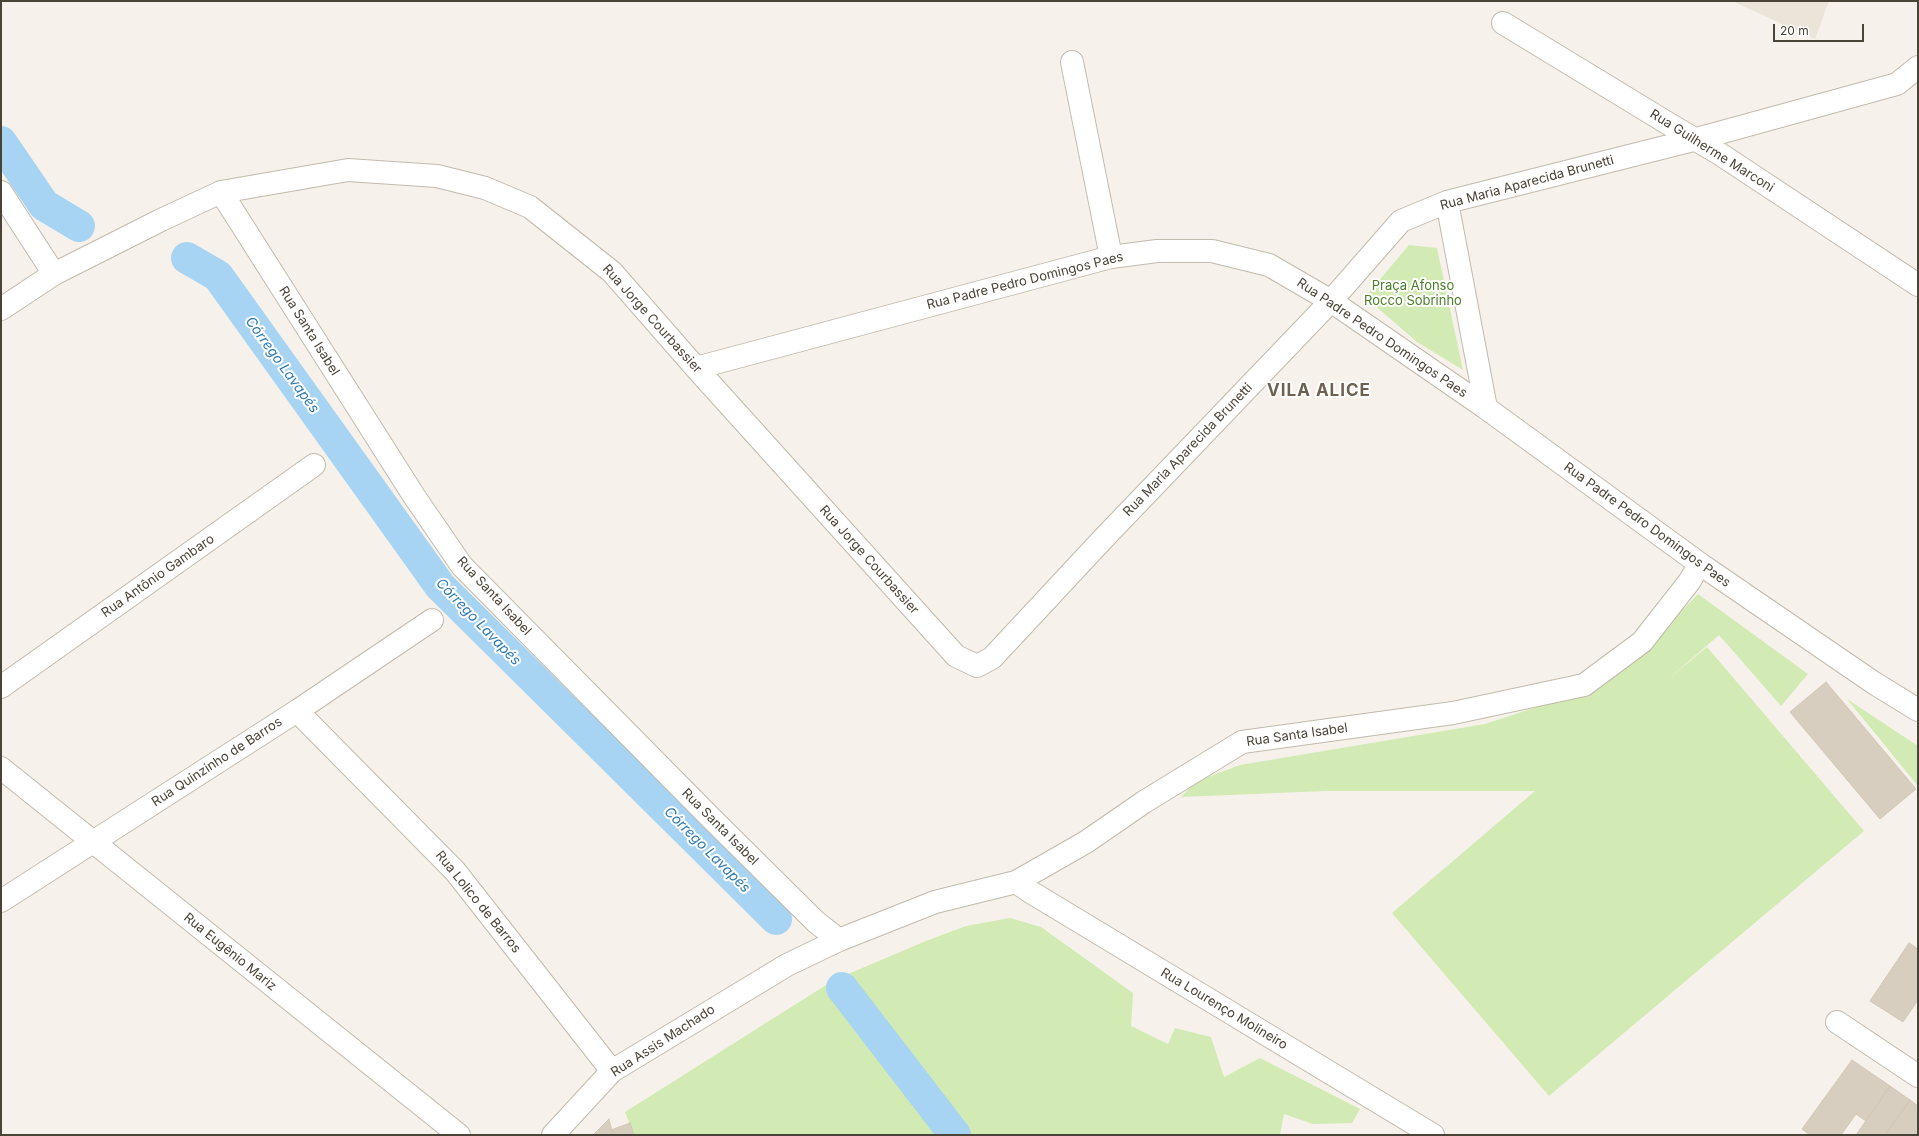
<!DOCTYPE html>
<meta charset="utf-8">
<style>
body{margin:0}
#map{position:relative;width:1919px;height:1136px;overflow:hidden;background:#f6f2eb;font-family:Inter,sans-serif}
canvas{display:block}
.frame{position:absolute;inset:0;border:2px solid #4a4338;pointer-events:none}
.scale{position:absolute;left:1773px;top:24px;width:91px;height:18px;box-sizing:border-box;border:2px solid #4a4338;border-top:0;padding-left:5px;font-size:12px;line-height:14px;white-space:nowrap;color:#4a4338;-webkit-text-stroke:3px #fff;paint-order:stroke}
</style>
<div id="map">
<canvas width="1919" height="1136"></canvas>
<div class="frame"></div>
<div class="scale">20 m</div>
</div>
<script>
const c = document.querySelector('canvas').getContext('2d');
c.lineJoin = 'round';
function fill(path, color) { c.fillStyle = color; c.fill(path, 'evenodd'); }
const toPath = rows => new Path2D(rows.map(r => 'M' + r).join(''));
function stroke(path, color, width, dash) { c.strokeStyle = color; c.lineWidth = width; c.lineCap = dash ? 'butt' : 'round'; c.setLineDash(dash || []); c.stroke(path); }
function label(font, color, halo, rows, align = 'center') {
  c.font = font + ' Inter,sans-serif'; c.lineWidth = 4; c.setLineDash([]); c.textBaseline = 'middle'; c.strokeStyle = halo; c.fillStyle = color; for (const [text, x, y, turn = 0] of rows) {
    c.save(); c.translate(x, y); c.rotate((+turn || 0) * Math.PI / 180); c.textAlign = isNaN(turn) ? turn : align; if (halo) c.strokeText(text, 0, 0); c.fillText(text, 0, 0); c.restore();
  }
}
fill(toPath([
 [1732,1,1829,1,1815,39]
]), '#eae4d9');
fill(toPath([
 [1409,245,1437,248,1463,370,1417,342,1365,297],
 [1698,594,1808,674,1781,706,1719,635,1666,681,1707,647,1864,831,1549,1096,1392,913,1535,791,1325,791,1181,797,1197,781,1240,765,1485,724,1592,689,1649,644],
 [1847,699,1918,746,1918,786],
 [1010,918,1041,927,1133,993,1131,1026,1168,1044,1175,1028,1211,1037,1224,1077,1260,1058,1360,1109,1352,1123,1313,1124,1284,1114,1280,1135,634,1135,625,1112,834,980,926,941,966,926]
]), '#d2eab3');
stroke(toPath([
 [1,142,44,205,79,226],
 [187,258,218,276,440,586,776,919],
 [842,988,955,1135]
]), '#a7d4f2', 32);
const building = toPath([
 [1826,682,1916,789,1880,819,1790,712,1826,682],
 [1909,943,1918,949,1918,1000,1903,1022,1870,1001,1909,943],
 [1852,1060,1890,1086,1866,1121,1856,1114,1841,1135,1810,1135,1802,1129,1852,1060],
 [1890,1086,1910,1100,1885,1135,1856,1135,1890,1086],
 [1910,1100,1918,1106,1918,1132,1916,1135,1885,1135,1910,1100],
 [609,1119,613,1135,593,1135,609,1119],
 [630,1123,634,1135,613,1135,611,1130,630,1123]
]);
fill(building, '#d8cec0');
stroke(building, '#d3c6b3', 1);
const minor = toPath([
 [1503,23,1669,124,1720,154,1918,285],
 [1072,62,1111,257],
 [1,192,54,274],
 [221,192,414,496,462,566,711,818,816,922,839,940],
 [1447,202,1486,408],
 [1,309,54,274,161,220,221,192,348,170,437,176,485,188,530,207,612,272,696,368,956,656,977,666,992,658,1102,540,1331,301,1401,221,1447,202,1697,139,1897,84,1918,67],
 [696,368,1111,257,1157,251,1212,251,1269,265,1331,301,1486,408,1700,564,1874,683,1918,710],
 [1,687,314,465],
 [297,711,455,871,612,1071],
 [1,768,459,1135],
 [1016,882,1029,891,1433,1135],
 [1,901,297,711,432,620],
 [1837,1022,1918,1076],
 [553,1135,612,1071,787,965,839,940,935,902,1016,882,1086,842,1144,802,1242,742,1453,713,1584,685,1642,642,1689,582,1700,564]
]);
stroke(minor, '#c2baad', 24);
stroke(minor, '#fff', 22);
label('13px', '#4a4338', '#fff', [
 ["Rua Guilherme Marconi",1712,151,32],
 ["Rua Maria Aparecida Brunetti",1527,183,-15],
 ["Rua Padre Pedro Domingos Paes",1025,281,-14],
 ["Rua Jorge Courbassier",652,319,48],
 ["Rua Santa Isabel",309,331,58],
 ["Rua Padre Pedro Domingos Paes",1382,338,34],
 ["Rua Maria Aparecida Brunetti",1188,450,-46],
 ["Rua Padre Pedro Domingos Paes",1647,525,36],
 ["Rua Jorge Courbassier",869,560,48],
 ["Rua Antônio Gambaro",158,576,-35],
 ["Rua Santa Isabel",494,596,47],
 ["Rua Santa Isabel",1297,735,-8],
 ["Rua Quinzinho de Barros",217,762,-33],
 ["Rua Santa Isabel",720,827,45],
 ["Rua Lolico de Barros",478,902,51],
 ["Rua Eugênio Mariz",230,952,39],
 ["Rua Lourenço Molineiro",1224,1009,31],
 ["Rua Assis Machado",663,1041,-33]
]);
label('13px', '#4a7e29', '#fff', [
 ["Praça Afonso",1413,286],
 ["Rocco Sobrinho",1413,301]
]);
label('italic 14px', '#2d7ab2', '#fff', [
 ["Córrego Lavapés",282,365,54],
 ["Córrego Lavapés",478,622,46],
 ["Córrego Lavapés",707,850,45]
]);
c.letterSpacing = '1px';
label('bold 17px', '#6d614f', '#fff', [
 ["VILA ALICE",1319,391]
]);
c.letterSpacing = '0px';
</script>
